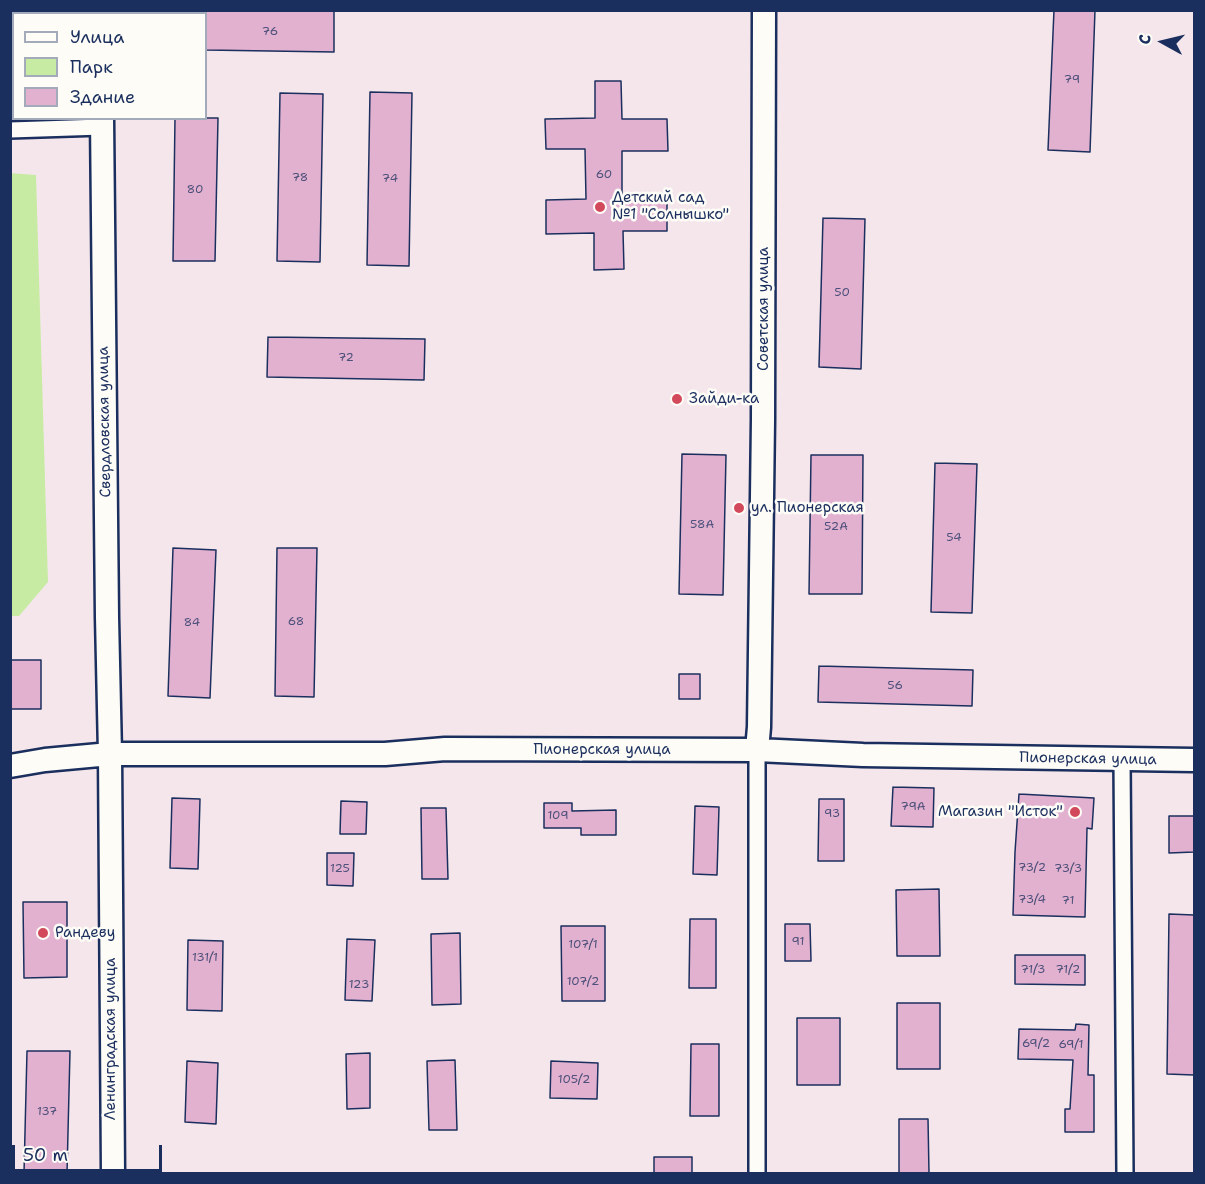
<!DOCTYPE html>
<meta charset="utf-8">
<style>
body{margin:0}
#map{position:relative;width:1205px;height:1184px;overflow:hidden;background:#f5e6eb;font-family:"Shantell Sans",sans-serif}
canvas{display:block}
.frame{position:absolute;inset:0;border:12px solid #1b2f5e;pointer-events:none}
.legend{position:absolute;left:12px;top:12px;width:195px;height:108px;box-sizing:border-box;background:#fdfcf7;border:2px solid #a3aaba;margin:0;padding:8px 10px;list-style:none;font-size:18px;color:#1b2f5e}
.legend li{display:flex;align-items:center;gap:12px;height:30px}
.legend b{width:30px;border:2px solid #a3aaba}
.north{position:absolute;left:1133px;top:12px;width:60px;height:60px;-webkit-text-stroke:4px #fdfcf7;paint-order:stroke;rotate:278deg;font-size:16px;font-weight:700;line-height:24px;text-align:center;color:#1b2f5e}
.north::after{content:'';display:block;margin:auto;width:21px;height:27px;background:#1b2f5e;clip-path:polygon(50% 0,100% 100%,50% 72%,0 100%)}
.scale{position:absolute;left:12px;top:1145px;width:150px;height:27px;box-sizing:border-box;border:3px solid #1b2f5e;border-top:0;padding-left:8px;font-size:18px;line-height:21px;white-space:nowrap;color:#1b2f5e;-webkit-text-stroke:4px #fdfcf7;paint-order:stroke}
</style>
<div id="map">
<canvas width="1205" height="1184"></canvas>
<div class="frame"></div>
<ul class="legend">
<li><b style="height:8px;background:#fdfcf7"></b>Улица</li>
<li><b style="height:16px;background:#c8eba3"></b>Парк</li>
<li><b style="height:16px;background:#e2b1d0"></b>Здание</li>
</ul>
<div class="north">С</div>
<div class="scale">50 m</div>
</div>
<script>
const c = document.querySelector('canvas').getContext('2d');
c.lineJoin = 'round';
function fill(path, color) { c.fillStyle = color; c.fill(path, 'evenodd'); }
const toPath = rows => new Path2D(rows.map(r => 'M' + r).join(''));
function stroke(path, color, width, dash) { c.strokeStyle = color; c.lineWidth = width; c.lineCap = dash ? 'butt' : 'round'; c.setLineDash(dash || []); c.stroke(path); }
function label(font, color, halo, rows, align = 'center') {
  c.font = font + ' "Shantell Sans",sans-serif'; c.lineWidth = 5; c.setLineDash([]); c.textBaseline = 'middle'; c.strokeStyle = halo; c.fillStyle = color; for (const [text, x, y, turn = 0] of rows) {
    c.save(); c.translate(x, y); c.rotate((+turn || 0) * Math.PI / 180); c.textAlign = isNaN(turn) ? turn : align; if (halo) c.strokeText(text, 0, 0); c.fillText(text, 0, 0); c.restore();
  }
}
fill(toPath([
 [10,173,36,175,48,582,19,616,11,616]
]), '#c8eba3');
const building = toPath([
 [206,10,334,10,334,52,206,50,206,10],
 [1054,10,1095,10,1090,152,1048,150,1054,10],
 [595,81,621,81,622,119,667,119,668,151,622,151,622,198,667,198,667,231,623,231,624,269,594,270,594,233,546,234,546,200,586,199,585,149,546,149,545,119,595,118,595,81],
 [370,92,412,93,409,266,367,265,370,92],
 [280,93,323,94,320,262,277,261,280,93],
 [175,118,218,118,215,261,173,261,175,118],
 [823,218,865,219,861,369,819,367,823,218],
 [268,337,425,339,424,380,267,377,268,337],
 [682,454,726,455,723,595,679,594,682,454],
 [811,455,863,455,862,594,809,594,811,455],
 [935,463,977,464,972,613,931,612,935,463],
 [173,548,216,550,210,698,168,696,173,548],
 [277,548,317,548,314,697,275,696,277,548],
 [10,660,41,660,41,709,10,709,10,660],
 [819,666,973,670,972,706,818,702,819,666],
 [679,674,700,674,700,699,679,699,679,674],
 [893,787,934,788,933,827,891,826,893,787],
 [1019,794,1094,798,1092,829,1087,828,1085,917,1013,915,1015,852,1019,794],
 [172,798,200,799,198,869,170,868,172,798],
 [819,799,844,799,844,861,818,861,819,799],
 [341,801,367,802,366,834,340,834,341,801],
 [544,803,572,803,572,811,616,810,616,835,581,835,581,828,544,828,544,803],
 [695,806,719,807,717,875,693,874,695,806],
 [421,808,446,808,448,879,422,879,421,808],
 [1169,816,1194,816,1194,852,1169,853,1169,816],
 [327,853,354,853,353,886,327,885,327,853],
 [939,889,940,956,897,956,896,890,939,889],
 [23,902,67,902,67,977,24,978,23,902],
 [1169,914,1194,915,1194,1075,1167,1074,1169,914],
 [690,919,716,919,716,988,689,988,690,919],
 [785,924,810,924,811,961,785,961,785,924],
 [561,926,605,926,605,1001,562,1001,561,926],
 [460,933,461,1004,432,1005,431,934,460,933],
 [347,939,375,940,372,1001,345,1000,347,939],
 [188,940,223,941,222,1011,187,1010,188,940],
 [1015,955,1085,955,1085,985,1015,984,1015,955],
 [897,1003,940,1003,940,1069,897,1069,897,1003],
 [797,1018,840,1018,840,1085,797,1085,797,1018],
 [1076,1024,1089,1025,1088,1075,1094,1075,1094,1132,1065,1132,1065,1109,1070,1109,1073,1060,1018,1059,1019,1029,1075,1030,1076,1024],
 [691,1044,719,1044,719,1116,690,1116,691,1044],
 [27,1051,70,1051,67,1173,24,1173,27,1051],
 [370,1053,370,1108,347,1109,346,1054,370,1053],
 [455,1060,457,1130,429,1130,427,1061,455,1060],
 [187,1061,218,1063,216,1124,185,1122,187,1061],
 [551,1061,598,1063,597,1099,550,1098,551,1061],
 [899,1119,928,1119,929,1173,899,1173,899,1119],
 [654,1157,692,1157,692,1173,654,1173,654,1157]
]);
fill(building, '#e2b1d0');
stroke(building, '#1b2f5e', 1.5);
const street = toPath([
 [10,130,102,127],
 [757,750,757,1174],
 [1122,759,1125,1174]
]);
const secondary = toPath([
 [102,10,102,14],
 [102,118,107,617,110,754,113,1174],
 [757,750,759,727,763,420,764,10],
 [10,766,45,760,110,754,385,754,445,749,757,750,863,755,1194,760]
]);
stroke(street, '#1b2f5e', 20);
stroke(secondary, '#1b2f5e', 27);
stroke(street, '#fdfcf7', 15);
stroke(secondary, '#fdfcf7', 22);
for (const [x, y, r, color] of [
 [600,207,6,"#d1495b"],
 [677,399,6,"#d1495b"],
 [739,508,6,"#d1495b"],
 [1075,812,6,"#d1495b"],
 [43,933,6,"#d1495b"]
]) { const dot = new Path2D(); dot.arc(x, y, r, 0, 2 * Math.PI); c.fillStyle = color; c.fill(dot); stroke(dot, '#fdfcf7', 2); }
label('12px', '#4d507a', null, [
 ["76",270,32],
 ["79",1072,80],
 ["60",604,175],
 ["78",300,178],
 ["74",390,179],
 ["80",195,190],
 ["50",842,293],
 ["72",346,358],
 ["58А",702,525],
 ["52А",836,527],
 ["54",954,538],
 ["68",296,622],
 ["84",192,623],
 ["56",895,686],
 ["79А",913,807],
 ["93",832,814],
 ["109",558,816],
 ["73/2",1032,868],
 ["125",340,869],
 ["73/3",1068,869],
 ["73/4",1032,900],
 ["71",1068,901],
 ["91",798,942],
 ["107/1",583,945],
 ["131/1",205,958],
 ["71/3",1033,970],
 ["71/2",1068,970],
 ["107/2",583,982],
 ["123",359,985],
 ["69/2",1036,1044],
 ["69/1",1071,1045],
 ["105/2",574,1080],
 ["137",47,1112]
]);
label('15px', '#1b2f5e', '#fdfcf7', [
 ["Детский сад",612,198],
 ["№1 \"Солнышко\"",612,215],
 ["Зайди-ка",689,399],
 ["ул. Пионерская",751,508],
 ["Магазин \"Исток\"",1063,812,"right"],
 ["Рандеву",55,933]
], 'left');
label('15px', '#1b2f5e', '#fdfcf7', [
 ["Советская улица",764,309,-90],
 ["Свердловская улица",105,422,-91],
 ["Пионерская улица",602,750],
 ["Пионерская улица",1088,759,1],
 ["Ленинградская улица",111,1039,-90]
]);
</script>
